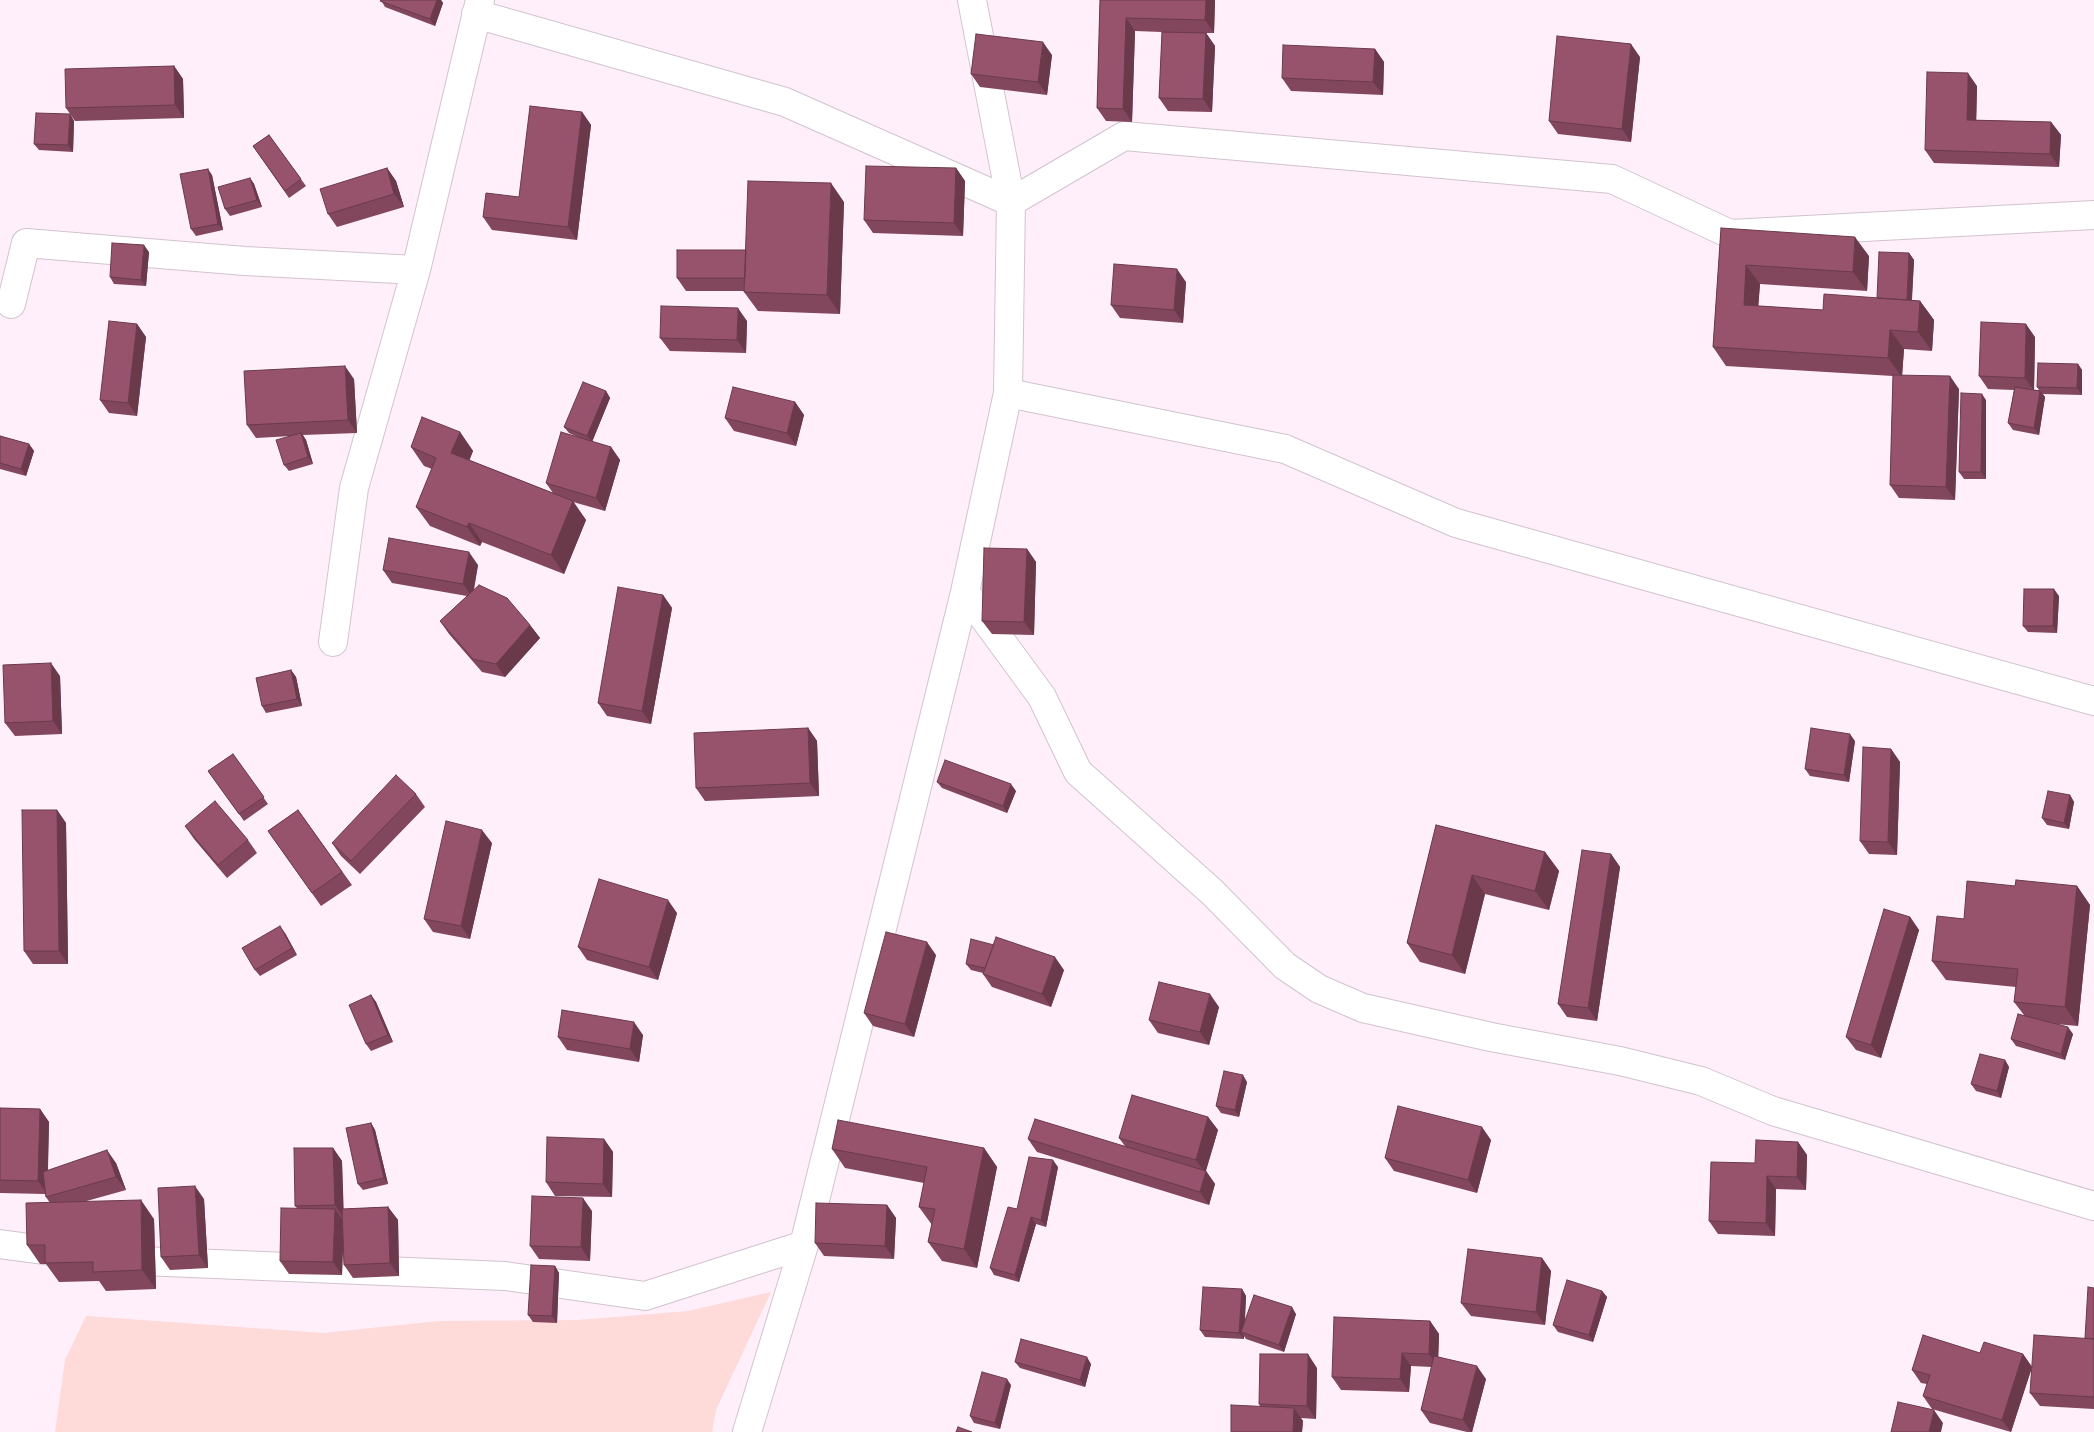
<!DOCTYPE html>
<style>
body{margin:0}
canvas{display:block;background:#feeffb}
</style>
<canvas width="2094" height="1432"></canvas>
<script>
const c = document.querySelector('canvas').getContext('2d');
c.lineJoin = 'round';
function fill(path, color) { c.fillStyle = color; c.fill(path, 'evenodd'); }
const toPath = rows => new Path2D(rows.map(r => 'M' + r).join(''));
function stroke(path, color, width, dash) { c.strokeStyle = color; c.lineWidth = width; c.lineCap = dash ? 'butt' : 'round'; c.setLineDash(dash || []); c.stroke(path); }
fill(toPath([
 [771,1292,716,1410,712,1432,55,1432,65,1360,86,1316,323,1333,439,1321,578,1320,688,1311]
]), '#fedad9');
const street = toPath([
 [476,14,785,102,1011,202],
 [1011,202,1124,136,1612,179,1730,234,2094,215],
 [11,304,26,243,245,261,416,270,480,0],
 [1008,393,1285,449,1456,523,2094,701],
 [965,592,1042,697,1078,772,1212,892,1285,966,1319,989,1363,1008,1491,1037,1620,1061,1701,1081,1773,1111,2094,1206],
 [333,642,354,488,416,270],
 [0,1244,66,1253],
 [118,1260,505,1276,645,1296,804,1245],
 [747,1432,804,1245,965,592,1008,393,1011,202,972,0]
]);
stroke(street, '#d2c3ce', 30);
stroke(street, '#fff', 28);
fill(toPath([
 [381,0,441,0,443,3,435,26,385,7],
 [1100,0,1215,0,1214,33,1206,33,1215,46,1212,112,1168,111,1159,98,1162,32,1135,31,1132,122,1106,121,1097,108],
 [1375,49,1384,62,1383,95,1291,91,1282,78],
 [1052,55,1047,95,980,87,971,74],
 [1640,57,1631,142,1558,134,1549,121],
 [174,66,183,79,184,118,75,121,66,108],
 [1977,86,1976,120,2051,122,2061,135,2059,167,1934,163,1925,150],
 [582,112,591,125,577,240,492,230,483,217,519,197],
 [70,114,74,121,73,152,39,150,34,144],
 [269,135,306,186,289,198,253,146],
 [387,168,396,181,404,207,337,227,328,214],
 [956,168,965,181,963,236,873,233,864,220],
 [212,175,223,230,196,236,191,229],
 [250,178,254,184,262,207,230,216,225,209],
 [844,202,840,314,758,311,744,292,744,291,686,291,677,278,746,250],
 [1721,228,1869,256,1867,291,1760,284,1758,306,1823,310,1877,298,1909,253,1914,260,1912,300,1920,301,1934,320,1932,351,1904,349,1902,375,1959,389,1955,500,1899,498,1890,485,1893,376,1726,366,1713,347],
 [149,252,146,286,114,284,110,277],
 [1186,282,1183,323,1120,318,1111,305],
 [747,321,746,353,670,351,660,338],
 [137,324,146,337,137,416,109,413,100,400],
 [2035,337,2034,390,2039,390,2037,387,2078,364,2082,370,2082,395,2043,394,2045,397,2039,435,2013,430,2008,423,2014,390,1988,389,1979,376],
 [354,379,357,433,303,435,306,440,313,464,289,471,284,465,291,436,256,438,247,425],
 [606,391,610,398,592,442,611,447,620,460,605,511,573,502,586,520,564,574,482,542,480,546,430,526,416,507,432,469,424,466,411,447,460,432,473,451,469,460,553,493,546,483,582,439,569,433,564,427],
 [1986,400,1986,479,1964,479,1959,472],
 [795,402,804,415,796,446,734,431,725,418],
 [0,436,29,444,34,451,26,476,0,469],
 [1027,549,1036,562,1034,635,992,634,982,621],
 [478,565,474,590,530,625,540,638,505,677,482,672,449,634,440,621,467,596,392,583,383,570],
 [663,595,672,608,651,724,607,716,598,703],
 [2059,596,2057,633,2028,632,2023,626],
 [291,670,296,677,302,706,266,713,262,706],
 [60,676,62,734,15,736,5,723],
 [808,728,817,741,819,796,705,801,696,788],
 [1855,741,1849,782,1810,776,1805,769],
 [1891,749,1900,762,1897,855,1869,854,1860,841],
 [233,754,268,804,244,821,208,771],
 [937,782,1016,791,1007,813,942,788],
 [416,794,425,807,360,874,341,856,332,843],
 [2070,795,2074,802,2069,829,2047,825,2042,818],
 [57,810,66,823,68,964,33,964,24,951],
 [298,810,352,885,321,906,268,831],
 [1436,825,1545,852,1559,871,1549,910,1485,894,1465,974,1420,962,1407,943],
 [185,826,248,840,257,853,227,878,194,839],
 [492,843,470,939,433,932,424,919],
 [1611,854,1620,867,1597,1021,1567,1017,1558,1004],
 [2015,886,2077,886,2090,905,2078,1026,2055,1024,2073,1034,2065,1060,2016,1046,2011,1039,2024,1015,2014,1002,2016,987,1946,980,1932,961,1964,919],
 [677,913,658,980,587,960,578,947],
 [1910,917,1919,930,1881,1058,1856,1050,1846,1037],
 [285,933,297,955,260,976,255,970],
 [936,955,914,1037,873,1026,864,1013],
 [966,964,1064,970,1051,1007,992,987,983,974,983,973,971,970],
 [371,995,376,1002,393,1042,371,1051,366,1044],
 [1219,1007,1209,1045,1158,1033,1149,1020],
 [643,1035,639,1062,567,1050,558,1037],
 [2005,1060,2009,1067,2001,1098,1976,1091,1971,1084],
 [1247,1082,1239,1117,1221,1113,1216,1106],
 [0,1108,40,1109,49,1122,48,1170,116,1163,126,1190,83,1202,154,1219,156,1289,106,1291,99,1281,59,1282,46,1264,40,1264,27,1245,50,1203,46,1197,45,1194,0,1193],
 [1208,1117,1218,1130,1206,1171,1215,1184,1209,1205,1037,1152,1028,1139,1125,1146,1119,1138],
 [371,1123,375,1130,388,1184,363,1190,358,1184],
 [604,1139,613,1152,612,1197,555,1196,546,1182],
 [1491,1140,1477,1193,1394,1171,1385,1158],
 [1798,1142,1807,1155,1806,1190,1776,1189,1775,1236,1718,1234,1709,1221,1755,1163],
 [333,1148,342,1161,343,1209,388,1207,398,1220,399,1276,353,1278,344,1265,343,1241,342,1275,289,1274,280,1261,297,1208,295,1206],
 [984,1148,997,1167,977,1268,942,1261,928,1242,932,1225,919,1207,924,1183,845,1168,832,1149],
 [1058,1167,1046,1227,1036,1224,1019,1282,994,1275,990,1268,1017,1209],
 [204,1199,208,1268,170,1270,161,1257],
 [887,1205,896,1218,894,1259,824,1256,815,1243],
 [592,1211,590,1261,539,1259,530,1246],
 [1542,1258,1551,1271,1545,1325,1471,1316,1461,1303],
 [555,1266,559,1273,557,1323,533,1322,528,1315],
 [2094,1288,2094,1409,2040,1406,2030,1393,2085,1338],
 [1242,1289,1246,1296,1245,1321,1296,1314,1284,1352,1246,1339,1244,1336,1244,1339,1205,1337,1200,1330],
 [1602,1291,1607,1297,1593,1342,1558,1332,1553,1325],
 [1430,1321,1439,1334,1438,1357,1486,1379,1472,1432,1467,1432,1430,1423,1421,1410,1432,1367,1411,1366,1409,1392,1341,1390,1332,1377],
 [1980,1353,2023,1354,2032,1367,2011,1432,1932,1409,1923,1396,1927,1384,1921,1383,1912,1370],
 [1015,1362,1091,1364,1085,1387,1020,1368],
 [1317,1368,1316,1419,1301,1418,1303,1421,1302,1432,1231,1432,1260,1406,1259,1404],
 [1011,1385,1000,1429,974,1423,970,1416]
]), '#82475c');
fill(toPath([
 [437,0,441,0,443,3,435,26,430,19],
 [1206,0,1215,0,1214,33,1205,20],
 [1126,18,1135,31,1132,122,1123,109],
 [1206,33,1215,46,1212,112,1203,99],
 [1043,42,1052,55,1047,95,1038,82],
 [1631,44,1640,57,1631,142,1622,129],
 [1375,49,1384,62,1383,95,1373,82],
 [174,66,183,79,184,118,175,105],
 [1968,73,1977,86,1976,133,1967,120],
 [582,112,591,125,577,240,568,227],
 [70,114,74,121,73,152,68,145],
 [2051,122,2061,135,2059,167,2050,154],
 [387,168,396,181,404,207,394,194],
 [956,168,965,181,963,236,954,223],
 [208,169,212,175,223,230,218,224],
 [250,178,254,184,262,207,257,200],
 [831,183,844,202,840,314,827,295],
 [1855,237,1869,256,1867,291,1853,272],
 [144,245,149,252,146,286,141,280],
 [1909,253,1914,260,1911,311,1907,305],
 [1746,265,1760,284,1757,324,1744,305],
 [1177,269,1186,282,1183,323,1174,310],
 [1920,301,1934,320,1932,351,1918,332],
 [738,308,747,321,746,353,737,340],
 [137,324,146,337,137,416,128,403],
 [2026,324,2035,337,2034,391,2025,378],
 [1890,330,1904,349,1902,377,1888,358],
 [2078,364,2082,370,2082,395,2077,388],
 [345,366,354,379,357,433,348,420],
 [1950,376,1959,389,1955,500,1946,487],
 [606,391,610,398,592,442,587,436],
 [2040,391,2045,397,2039,435,2034,428],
 [1982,394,1986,400,1986,479,1981,472],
 [795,402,804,415,796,446,787,433],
 [460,432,473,451,465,472,451,453],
 [301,433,306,440,313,464,308,457],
 [29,444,34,451,26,476,21,469],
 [611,447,620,460,605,511,596,498],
 [573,501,586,520,564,574,551,555],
 [469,523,482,542,480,546,467,527],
 [1027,549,1036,562,1034,635,1024,622],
 [469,552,478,565,472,597,463,584],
 [2054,589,2059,596,2057,633,2053,626],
 [663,595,672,608,651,724,642,711],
 [530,625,540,638,505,677,496,664],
 [51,663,60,676,62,734,53,721],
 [291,670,296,677,302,706,297,699],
 [808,728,817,741,819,796,810,783],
 [1850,734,1855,741,1849,782,1844,775],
 [1891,749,1900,762,1897,855,1888,842],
 [1011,784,1016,791,1007,813,1003,806],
 [2070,795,2074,802,2069,829,2064,823],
 [57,810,66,823,68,964,59,951],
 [482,830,492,843,470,939,461,926],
 [1545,852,1559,871,1549,910,1535,891],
 [1611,854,1620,867,1597,1021,1588,1008],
 [1472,875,1485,894,1465,974,1452,955],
 [2077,886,2090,905,2078,1026,2065,1007],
 [668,900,677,913,658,980,649,967],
 [1910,917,1919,930,1881,1058,1871,1045],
 [280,926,285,933,297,955,292,948],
 [927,942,936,955,914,1037,905,1024],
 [1055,957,1064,970,1051,1007,1042,994],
 [1210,994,1219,1007,1209,1045,1200,1032],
 [371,995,376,1002,393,1042,388,1035],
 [634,1022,643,1035,639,1062,630,1049],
 [2068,1027,2073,1034,2065,1060,2061,1054],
 [2005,1060,2009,1067,2001,1098,1997,1091],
 [1243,1075,1247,1082,1239,1117,1235,1110],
 [40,1109,49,1122,47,1194,38,1181],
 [1208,1117,1218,1130,1205,1173,1196,1160],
 [371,1123,375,1130,388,1184,384,1178],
 [1482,1127,1491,1140,1477,1193,1468,1180],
 [604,1139,613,1152,612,1197,603,1184],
 [1798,1142,1807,1155,1806,1190,1797,1177],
 [333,1148,342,1161,344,1218,335,1205],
 [984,1148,997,1167,977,1268,964,1249],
 [107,1150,116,1163,126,1190,116,1177],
 [1053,1160,1058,1167,1046,1227,1041,1220],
 [1206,1171,1215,1184,1209,1205,1200,1192],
 [1767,1176,1776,1189,1775,1236,1766,1223],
 [195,1186,204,1199,208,1268,199,1255],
 [583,1198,592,1211,590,1261,581,1247],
 [141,1200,154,1219,156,1289,142,1270],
 [887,1205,896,1218,894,1259,885,1246],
 [388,1207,398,1220,399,1276,390,1263],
 [335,1209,344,1222,342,1275,333,1262],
 [1031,1217,1036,1224,1019,1282,1015,1275],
 [1542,1258,1551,1271,1545,1325,1536,1312],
 [555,1266,559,1273,557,1323,552,1316],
 [1242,1289,1246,1296,1244,1333,1241,1332,1244,1336,1244,1339,1239,1333],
 [1602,1291,1607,1297,1593,1342,1589,1335],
 [1292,1307,1296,1314,1284,1352,1279,1345],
 [1430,1321,1439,1334,1438,1368,1429,1354],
 [1402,1353,1411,1366,1409,1392,1400,1379],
 [1308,1354,1317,1368,1316,1419,1307,1406],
 [2023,1354,2032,1367,2011,1432,2002,1420],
 [1087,1357,1091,1364,1085,1387,1080,1380],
 [1477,1366,1486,1379,1472,1432,1471,1432,1463,1420],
 [1007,1379,1011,1385,1000,1429,995,1423],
 [1294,1408,1303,1421,1302,1432,1293,1432],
 [1934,1410,1943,1423,1941,1432,1929,1432]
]), '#6a3a4b');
const building = toPath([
 [381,0,437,0,430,19,380,1,381,0],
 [1100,0,1206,0,1205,20,1126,18,1123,109,1097,108,1100,0],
 [1162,32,1206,33,1203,99,1159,98,1162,32],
 [976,34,1043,42,1038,82,971,74,976,34],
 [1557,36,1631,44,1622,129,1549,121,1557,36],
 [1283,45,1375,49,1373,82,1282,78,1283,45],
 [174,66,175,105,66,108,65,69,174,66],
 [1927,72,1968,73,1967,120,2051,122,2050,154,1925,150,1927,72],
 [530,106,582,112,568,227,483,217,486,193,519,197,530,106],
 [36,113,70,114,68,145,34,144,36,113],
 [269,135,301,179,285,191,253,146,269,135],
 [866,166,956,168,954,223,864,220,866,166],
 [387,168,394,194,328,214,320,189,387,168],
 [208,169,218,224,191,229,180,174,208,169],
 [250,178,257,200,225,209,218,187,250,178],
 [748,181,831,183,827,295,744,292,748,181],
 [1721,228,1855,237,1853,272,1746,265,1744,305,1823,310,1824,294,1920,301,1918,332,1890,330,1888,358,1713,347,1721,228],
 [112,243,144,245,141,280,110,277,112,243],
 [677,250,746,250,745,278,677,278,677,250],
 [1879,252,1909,253,1907,300,1877,298,1879,252],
 [1114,264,1177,269,1174,310,1111,305,1114,264],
 [661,306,738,308,737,340,660,338,661,306],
 [109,321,137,324,128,403,100,400,109,321],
 [1981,322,2026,324,2025,378,1979,376,1981,322],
 [2038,363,2078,364,2077,388,2037,387,2038,363],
 [345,366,348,420,247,425,244,371,345,366],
 [1893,375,1950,376,1946,487,1890,485,1893,375],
 [583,382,606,391,587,436,564,427,583,382],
 [733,387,795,402,787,433,725,418,733,387],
 [2015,387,2040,391,2034,428,2008,423,2015,387],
 [1961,393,1982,394,1981,472,1959,472,1961,393],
 [422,417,460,432,451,453,573,501,551,555,469,523,467,527,416,507,436,458,411,447,422,417],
 [561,432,611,447,596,498,546,483,561,432],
 [301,433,308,457,284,465,276,440,301,433],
 [0,436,29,444,21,469,0,463,0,436],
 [389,538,469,552,463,584,383,570,389,538],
 [984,548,1027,549,1024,622,982,621,984,548],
 [479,585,507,598,530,625,496,664,473,659,440,621,479,585],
 [618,587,663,595,642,711,598,703,618,587],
 [2024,589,2054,589,2053,626,2023,626,2024,589],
 [51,663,53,721,5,723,3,665,51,663],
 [291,670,297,699,262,706,256,678,291,670],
 [808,728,810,783,696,788,694,733,808,728],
 [1811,728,1850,734,1844,775,1805,769,1811,728],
 [1863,747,1891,749,1888,842,1860,841,1863,747],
 [233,754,264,797,239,814,208,771,233,754],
 [945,760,1011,784,1003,806,937,782,945,760],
 [396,775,416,794,351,861,332,843,396,775],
 [2048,791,2070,795,2064,823,2042,818,2048,791],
 [215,801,248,840,218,865,185,826,215,801],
 [22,810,57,810,59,951,24,951,22,810],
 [298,810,342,872,312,893,268,831,298,810],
 [446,821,482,830,461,926,424,919,446,821],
 [1436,825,1545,852,1535,891,1472,875,1452,955,1407,943,1436,825],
 [1582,850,1611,854,1588,1008,1558,1004,1582,850],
 [599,879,668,900,649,967,578,947,599,879],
 [2016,880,2077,886,2065,1007,2014,1002,2018,969,1932,961,1937,916,1964,919,1967,881,2015,886,2016,880],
 [1884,909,1910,917,1871,1045,1846,1037,1884,909],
 [280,926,292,948,255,970,242,948,280,926],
 [886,932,927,942,905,1024,864,1013,886,932],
 [996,937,1055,957,1042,994,983,974,996,937],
 [971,939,994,945,985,968,966,964,971,939],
 [1159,982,1210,994,1200,1032,1149,1020,1159,982],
 [371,995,388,1035,366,1044,349,1005,371,995],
 [562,1010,634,1022,630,1049,558,1037,562,1010],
 [2018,1014,2068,1027,2061,1054,2011,1039,2018,1014],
 [1980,1054,2005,1060,1997,1091,1971,1084,1980,1054],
 [1224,1071,1243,1075,1235,1110,1216,1106,1224,1071],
 [1132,1095,1208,1117,1196,1160,1119,1138,1132,1095],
 [1398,1106,1482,1127,1468,1180,1385,1158,1398,1106],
 [0,1108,40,1109,38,1181,0,1180,0,1108],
 [1035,1119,1206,1171,1200,1192,1028,1139,1035,1119],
 [838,1120,984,1148,964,1249,928,1242,935,1209,919,1207,927,1167,832,1149,838,1120],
 [371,1123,384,1178,358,1184,346,1128,371,1123],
 [547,1137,604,1139,603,1184,546,1182,547,1137],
 [1756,1140,1798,1142,1797,1177,1767,1176,1766,1223,1709,1221,1711,1162,1755,1163,1756,1140],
 [294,1148,333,1148,335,1205,295,1206,294,1148],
 [107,1150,116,1177,46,1197,43,1172,107,1150],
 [1029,1157,1053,1160,1041,1220,1031,1217,1015,1275,990,1268,1008,1207,1017,1209,1029,1157],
 [195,1186,199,1255,161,1257,158,1188,195,1186],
 [532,1196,583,1198,581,1247,530,1246,532,1196],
 [141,1200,142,1270,93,1272,93,1262,45,1263,45,1245,27,1245,26,1203,141,1200],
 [816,1203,887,1205,885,1246,815,1243,816,1203],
 [388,1207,390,1263,344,1265,342,1209,388,1207],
 [281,1208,335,1209,333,1262,280,1261,281,1208],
 [1468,1249,1542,1258,1536,1312,1461,1303,1468,1249],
 [531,1265,555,1266,552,1316,528,1315,531,1265],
 [1567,1280,1602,1291,1589,1335,1553,1325,1567,1280],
 [1203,1287,1242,1289,1239,1333,1200,1330,1203,1287],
 [2088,1287,2094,1288,2094,1339,2085,1338,2088,1287],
 [1254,1295,1292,1307,1279,1345,1241,1332,1254,1295],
 [1334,1317,1430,1321,1429,1354,1402,1353,1400,1379,1332,1377,1334,1317],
 [1923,1335,1980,1353,1984,1342,2023,1354,2002,1420,1923,1396,1930,1375,1912,1370,1923,1335],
 [2034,1335,2094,1339,2094,1397,2030,1393,2034,1335],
 [1021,1339,1087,1357,1080,1380,1015,1362,1021,1339],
 [1260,1354,1308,1354,1307,1406,1259,1404,1260,1354],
 [1434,1356,1477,1366,1463,1420,1421,1410,1434,1356],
 [982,1372,1007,1379,995,1423,970,1416,982,1372],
 [1898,1402,1934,1410,1929,1432,1891,1432,1898,1402],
 [1231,1405,1294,1408,1293,1432,1231,1432,1231,1405],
 [958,1427,972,1432,956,1432,958,1427]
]);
fill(building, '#97536b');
stroke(building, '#6a3a4b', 1);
</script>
